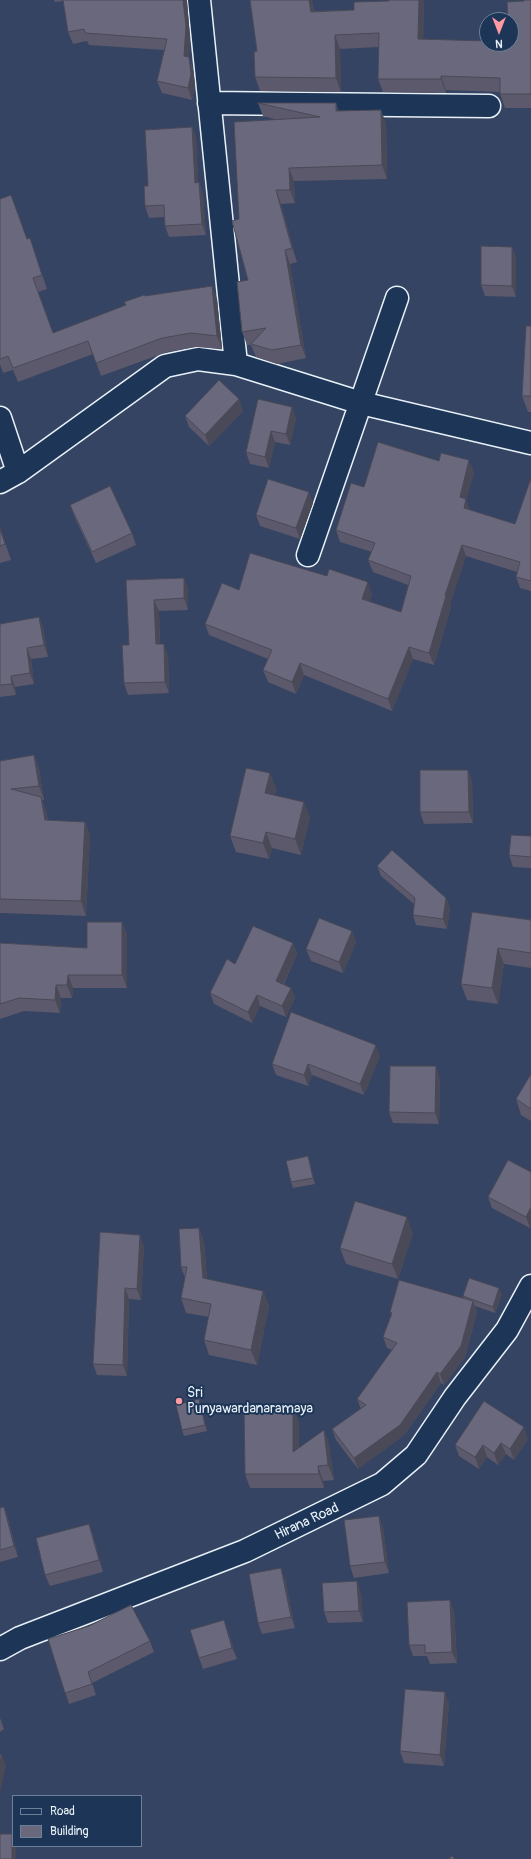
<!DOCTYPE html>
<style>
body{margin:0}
#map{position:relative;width:531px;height:1859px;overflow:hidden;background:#344462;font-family:Pangolin,sans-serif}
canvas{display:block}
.legend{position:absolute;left:12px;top:1795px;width:130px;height:52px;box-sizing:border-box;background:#1d3557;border:1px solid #6e8097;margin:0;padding:5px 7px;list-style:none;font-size:12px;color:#e8f1f8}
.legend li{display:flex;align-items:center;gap:8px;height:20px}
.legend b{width:20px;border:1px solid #6e8097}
.north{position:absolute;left:479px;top:12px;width:40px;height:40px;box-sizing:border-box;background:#1d3557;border:1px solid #6e8097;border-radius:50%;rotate:180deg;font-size:11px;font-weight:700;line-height:16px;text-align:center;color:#e8f1f8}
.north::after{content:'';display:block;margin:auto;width:14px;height:18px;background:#ff9aa2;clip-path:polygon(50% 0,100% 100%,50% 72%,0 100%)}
</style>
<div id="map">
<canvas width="531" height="1859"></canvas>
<ul class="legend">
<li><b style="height:5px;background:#1d3557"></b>Road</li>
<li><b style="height:11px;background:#6a687c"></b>Building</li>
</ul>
<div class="north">N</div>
</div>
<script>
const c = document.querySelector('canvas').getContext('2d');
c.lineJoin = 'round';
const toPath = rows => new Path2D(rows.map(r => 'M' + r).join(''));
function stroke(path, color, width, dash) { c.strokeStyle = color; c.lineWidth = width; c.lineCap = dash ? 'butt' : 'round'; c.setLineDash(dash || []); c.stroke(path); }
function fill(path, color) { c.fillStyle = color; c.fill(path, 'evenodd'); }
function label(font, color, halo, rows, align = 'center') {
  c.font = font + ' Pangolin,sans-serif'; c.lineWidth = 4; c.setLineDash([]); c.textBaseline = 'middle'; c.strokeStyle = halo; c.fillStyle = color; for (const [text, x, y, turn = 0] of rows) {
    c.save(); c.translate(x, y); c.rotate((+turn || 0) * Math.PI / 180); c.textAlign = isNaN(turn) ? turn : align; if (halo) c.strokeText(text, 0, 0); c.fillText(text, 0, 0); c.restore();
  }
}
const minor = toPath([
 [199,0,236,364],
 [209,103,489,106],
 [0,418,18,472],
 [0,482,18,472,165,366,198,359,236,364,361,403,531,443],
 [308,555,397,298],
 [0,1649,20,1638,245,1551,382,1484,416,1455,455,1397,507,1330,531,1286]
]);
stroke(minor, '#e8f1f8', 25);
stroke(minor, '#1d3557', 22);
fill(toPath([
 [54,0,187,0,187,1,190,38,189,58,193,69,195,86,192,100,162,93,157,81,164,50,89,45,87,41,73,44,68,32,63,1,55,2],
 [250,0,312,0,314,11,354,10,389,1,389,0,424,0,423,39,511,44,524,1,531,0,531,108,505,108,500,94,500,92,446,90,446,93,383,92,378,79,379,47,340,49,341,92,260,91,255,77,257,51],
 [258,103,339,111,386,123,387,179,294,181,295,203,281,204,297,262,290,264,306,358,277,364,256,357,251,345,247,345,242,332,248,280,239,219,278,120,263,116],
 [192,127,196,138,198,182,199,182,203,194,206,235,169,237,165,226,164,217,149,218,145,206,148,186],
 [0,199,27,239,30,238,47,289,38,292,53,333,126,305,145,296,217,299,222,349,196,347,167,352,101,376,93,354,18,382,13,370,3,373,0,364],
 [512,247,516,258,516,297,485,296,481,285],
 [531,326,531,412,528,412,522,396],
 [239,399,243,411,209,446,189,427,185,416],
 [258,399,296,418,290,445,275,442,269,468,250,464,246,452],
 [474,472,466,500,470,510,515,524,531,478,531,591,520,588,516,577,517,572,466,556,450,604,451,607,434,665,413,659,392,711,304,675,296,694,268,682,263,670,268,659,209,635,205,624,239,590,372,594,369,602,401,612,408,585,373,572,368,560,372,552,340,542,336,530,364,487],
 [313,503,300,539,260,526,256,515],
 [70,505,132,533,136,545,96,563,74,516],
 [0,527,11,560,0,563],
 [184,578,188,589,188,610,159,611,160,644,168,655,169,693,128,695,124,683,129,645,126,580],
 [39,617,43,628,48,657,31,659,34,684,15,687,16,695,0,697,0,624],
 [34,755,39,769,44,800,42,800,46,811,48,821,85,822,90,836,86,916,0,913,0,761],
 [468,770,472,781,473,823,424,824,420,812],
 [270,773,276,789,275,795,310,817,301,855,272,848,269,859,236,852,230,836],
 [531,836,531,868,513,867,509,855],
 [377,866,446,898,450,908,447,929,416,925,413,915,414,904,381,876],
 [472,912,531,920,531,968,504,964,498,1004,467,1000,461,984],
 [122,922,127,935,127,988,73,988,72,998,61,998,60,1013,24,1011,0,1019,0,943,87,948],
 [352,931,356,942,343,973,311,961,306,949],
 [293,943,297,954,284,984,291,988,295,998,286,1017,260,1006,252,1023,214,1004,210,993,235,964],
 [380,1056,364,1095,312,1075,308,1086,276,1075,272,1064],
 [531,1074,531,1121,521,1115,516,1099],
 [440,1078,439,1124,393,1123,389,1112],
 [310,1162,315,1184,293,1188,291,1182],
 [531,1172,531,1226,530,1228,492,1208,488,1197],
 [199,1228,204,1242,207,1279,263,1291,269,1306,257,1365,209,1355,204,1340,209,1317,186,1313,181,1298,185,1278,181,1267],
 [100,1232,144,1246,141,1300,129,1299,127,1376,97,1375,93,1364],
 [413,1233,398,1279,346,1264,340,1248],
 [502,1294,495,1313,475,1306,477,1312,465,1357,444,1385,441,1383,404,1435,358,1469,336,1440,332,1429,361,1409,357,1399,392,1350,387,1348,383,1337,391,1315,390,1312,463,1298,463,1296],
 [201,1405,207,1431,184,1436,182,1430],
 [293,1408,299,1423,299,1448,324,1430,329,1445,334,1480,323,1481,324,1488,250,1488,245,1474],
 [528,1439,514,1460,506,1454,498,1465,487,1457,479,1469,459,1456,455,1445],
 [4,1507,8,1518,18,1557,0,1562,0,1508],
 [89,1524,93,1535,103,1572,50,1586,45,1575],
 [383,1527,389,1573,354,1578,350,1566],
 [285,1579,295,1628,262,1634,258,1623],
 [361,1593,363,1622,328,1623,324,1612],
 [454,1611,457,1663,430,1664,427,1656,413,1656,409,1645],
 [228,1631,237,1659,203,1669,199,1658],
 [48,1639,150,1641,154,1652,92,1683,96,1695,69,1704],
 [449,1703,444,1766,404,1763,400,1751],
 [0,1718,4,1729,0,1732]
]), '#5b596b');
fill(toPath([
 [183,0,187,0,187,1,190,38,189,58,193,69,195,86,192,100,188,88,184,56],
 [309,0,312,0,316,25,311,12],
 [419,0,424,0,423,53,418,39],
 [335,35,340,49,341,92,336,78],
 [441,76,446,90,446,93,441,79],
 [336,103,341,117,336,111],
 [381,110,386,123,387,179,382,165],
 [192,127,196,138,199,194,195,183],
 [289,168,294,181,295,203,290,190],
 [199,182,203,194,206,235,202,224],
 [276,190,281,204,297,262,292,248],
 [512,247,516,258,516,297,512,286],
 [285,250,290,264,306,358,301,345],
 [212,286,217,299,222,349,217,336],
 [239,399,243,411,209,446,205,435],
 [292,407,296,418,290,445,286,434],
 [271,431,275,442,269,468,265,457],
 [469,460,474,472,466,500,470,510,468,520,460,497],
 [309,492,313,503,300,539,296,528],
 [0,527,11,560,0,529],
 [462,545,466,556,450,604,451,607,434,665,429,653,445,595],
 [184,578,188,589,188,610,184,598],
 [368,582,372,594,366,611,362,599],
 [154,600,159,611,160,655,156,644],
 [39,617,43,628,48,657,44,645],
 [164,644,168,655,169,693,165,682],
 [409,647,413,659,392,711,388,699],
 [27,648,31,659,34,684,30,673],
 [300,663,304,675,296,694,292,682],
 [11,676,15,687,16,695,12,684],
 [34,755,39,769,44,800,39,786],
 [468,770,472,781,473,823,469,812],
 [270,773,276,789,271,809,265,793],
 [41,797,46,811,50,835,45,820],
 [304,802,310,817,301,855,295,839],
 [85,822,90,836,86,916,81,901],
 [266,832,272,848,269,859,263,843],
 [446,898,450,908,447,929,443,919],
 [122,922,127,935,127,988,122,975],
 [352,931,356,942,343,973,339,962],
 [293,943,297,954,280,991,276,981],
 [498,948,504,964,498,1004,492,988],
 [68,975,73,988,72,998,67,985],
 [56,985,61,998,60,1013,55,1000],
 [291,988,295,998,286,1017,282,1006],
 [257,995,260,1006,252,1023,248,1012],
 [376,1045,380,1056,364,1095,360,1084],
 [308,1064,312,1075,308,1086,304,1075],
 [436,1066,440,1078,439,1124,435,1113],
 [308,1156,310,1162,315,1184,313,1178],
 [531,1207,531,1226,530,1228,526,1217],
 [407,1217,413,1233,398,1279,392,1264],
 [199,1228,204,1242,208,1293,203,1278],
 [140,1235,144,1246,141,1300,137,1289],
 [125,1288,129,1299,127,1376,123,1365],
 [499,1288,502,1294,495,1313,493,1307],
 [263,1291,269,1306,257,1365,251,1350],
 [473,1301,477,1312,465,1357,444,1385,440,1374],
 [437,1372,441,1383,404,1435,358,1469,354,1458],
 [199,1399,201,1405,207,1431,205,1425],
 [293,1408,299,1423,299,1467,293,1452],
 [524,1427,528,1439,514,1460,510,1449],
 [324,1430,329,1445,334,1480,328,1465],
 [501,1443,506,1454,498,1465,494,1453],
 [483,1445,487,1457,479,1469,475,1457],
 [318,1466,323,1481,324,1488,319,1474],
 [4,1507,8,1518,18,1557,14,1546],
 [379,1516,383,1527,389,1573,385,1562],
 [89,1524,93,1535,103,1572,99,1560],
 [281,1568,285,1579,295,1628,291,1617],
 [357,1581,361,1593,363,1622,359,1611],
 [450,1600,454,1611,457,1663,452,1652],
 [224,1620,228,1631,237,1659,232,1648],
 [445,1692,449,1703,444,1766,440,1755],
 [2,1755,6,1766,0,1793,0,1763],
 [12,1834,13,1837,13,1846,16,1846,16,1859,12,1859]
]), '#4a4957');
const building = toPath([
 [63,0,183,0,186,26,184,56,189,57,191,74,188,88,157,81,167,39,85,33,84,29,68,32,63,0],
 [250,0,309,0,311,12,354,10,354,2,389,1,389,0,419,0,418,39,487,41,487,44,511,44,511,20,508,20,507,2,524,1,524,0,531,0,531,94,500,94,500,78,441,76,441,79,378,79,379,33,335,35,336,78,255,77,254,52,257,51,250,0],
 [258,103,336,103,336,111,381,110,382,165,289,168,290,190,276,190,292,248,285,250,301,345,272,350,251,344,266,328,242,332,237,282,248,280,232,221,239,219,234,122,320,117,258,103],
 [192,127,195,183,199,182,202,224,165,226,164,205,145,206,144,186,148,186,145,130,192,127],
 [11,195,27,239,30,238,42,275,33,278,53,333,126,305,124,302,144,295,145,296,212,286,217,336,191,333,162,338,96,363,88,341,13,368,8,356,0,359,0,199,11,195],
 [481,246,512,247,512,286,481,285,481,246],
 [526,326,531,326,531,396,522,396,526,326],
 [219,380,239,399,205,435,185,416,219,380],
 [258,399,292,407,286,434,271,431,265,457,246,452,258,399],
 [378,442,439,461,441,453,469,460,460,497,466,499,464,508,515,524,531,478,531,581,516,577,520,562,462,545,445,595,446,596,429,653,409,647,388,699,300,663,292,682,263,670,272,650,205,624,222,583,239,590,250,553,327,576,329,569,368,582,362,599,401,612,411,576,368,560,375,543,336,530,351,483,364,487,378,442],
 [268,479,309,492,296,528,256,515,268,479],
 [110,486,132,533,92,552,70,505,110,486],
 [0,529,5,544,0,546,0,529],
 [184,578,184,598,154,600,156,644,164,644,165,682,124,683,122,645,129,645,126,580,184,578],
 [39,617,44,645,27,648,30,673,11,676,12,684,0,685,0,624,39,617],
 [34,755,39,786,11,789,41,797,45,820,85,822,81,901,0,899,0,761,34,755],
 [246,768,270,773,265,793,304,802,295,839,266,832,263,843,230,836,246,768],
 [420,770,468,770,469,812,420,812,420,770],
 [511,835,531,836,531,857,509,855,511,835],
 [392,850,446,898,443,919,413,915,415,898,377,866,392,850],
 [472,912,531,920,531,953,498,948,492,988,461,984,472,912],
 [319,918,352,931,339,962,306,949,319,918],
 [87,922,122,922,122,975,68,975,67,985,56,985,55,1000,19,998,0,1004,0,943,87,948,87,922],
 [253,926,293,943,276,981,291,988,282,1006,257,995,248,1012,210,993,227,959,235,964,253,926],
 [291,1012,376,1045,360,1084,308,1064,304,1075,272,1064,291,1012],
 [390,1066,436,1066,435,1113,389,1112,390,1066],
 [531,1074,531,1109,516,1099,531,1074],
 [308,1156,313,1178,291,1182,286,1161,308,1156],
 [508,1160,531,1172,531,1207,526,1217,488,1197,508,1160],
 [355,1201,407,1217,392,1264,340,1248,355,1201],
 [199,1228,203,1278,263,1291,251,1350,204,1340,211,1304,181,1298,187,1267,181,1267,179,1229,199,1228],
 [100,1232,140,1235,137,1289,125,1288,123,1365,93,1364,100,1232],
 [469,1278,499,1288,493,1307,463,1296,469,1278],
 [399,1280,473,1301,461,1346,440,1374,437,1372,400,1425,354,1458,332,1429,366,1405,357,1399,397,1343,383,1337,392,1313,390,1312,399,1280],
 [199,1399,205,1425,182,1430,176,1405,199,1399],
 [484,1401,524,1427,510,1449,501,1443,494,1453,483,1445,475,1457,455,1445,484,1401],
 [244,1408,293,1408,293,1452,324,1430,328,1465,318,1466,319,1474,245,1474,244,1408],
 [4,1507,14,1546,0,1550,0,1508,4,1507],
 [379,1516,385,1562,350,1566,344,1520,379,1516],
 [89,1524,99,1560,45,1575,36,1538,89,1524],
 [281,1568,291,1617,258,1623,249,1574,281,1568],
 [357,1581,359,1611,324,1612,322,1583,357,1581],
 [450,1600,452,1652,425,1653,425,1645,409,1645,407,1602,450,1600],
 [131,1605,150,1641,88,1672,92,1684,65,1693,48,1639,89,1626,131,1605],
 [224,1620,232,1648,199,1658,190,1630,224,1620],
 [405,1689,445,1692,440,1755,400,1751,405,1689],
 [0,1755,2,1755,0,1763,0,1755],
 [0,1834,12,1834,12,1859,0,1859,0,1834],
 [452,1856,455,1859,448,1859,452,1856]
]);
fill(building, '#6a687c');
stroke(building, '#4a4957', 1);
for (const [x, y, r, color] of [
 [179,1401,4,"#ff9aa2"]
]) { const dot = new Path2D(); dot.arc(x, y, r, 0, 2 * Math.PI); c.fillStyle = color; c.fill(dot); stroke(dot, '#1d3557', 1.5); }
label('14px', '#e8f1f8', '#1d3557', [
 ["Sri",187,1393],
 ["Punyawardanaramaya",187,1409]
], 'left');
label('14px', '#e8f1f8', '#1d3557', [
 ["Hirana Road",307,1522,-25]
]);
</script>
